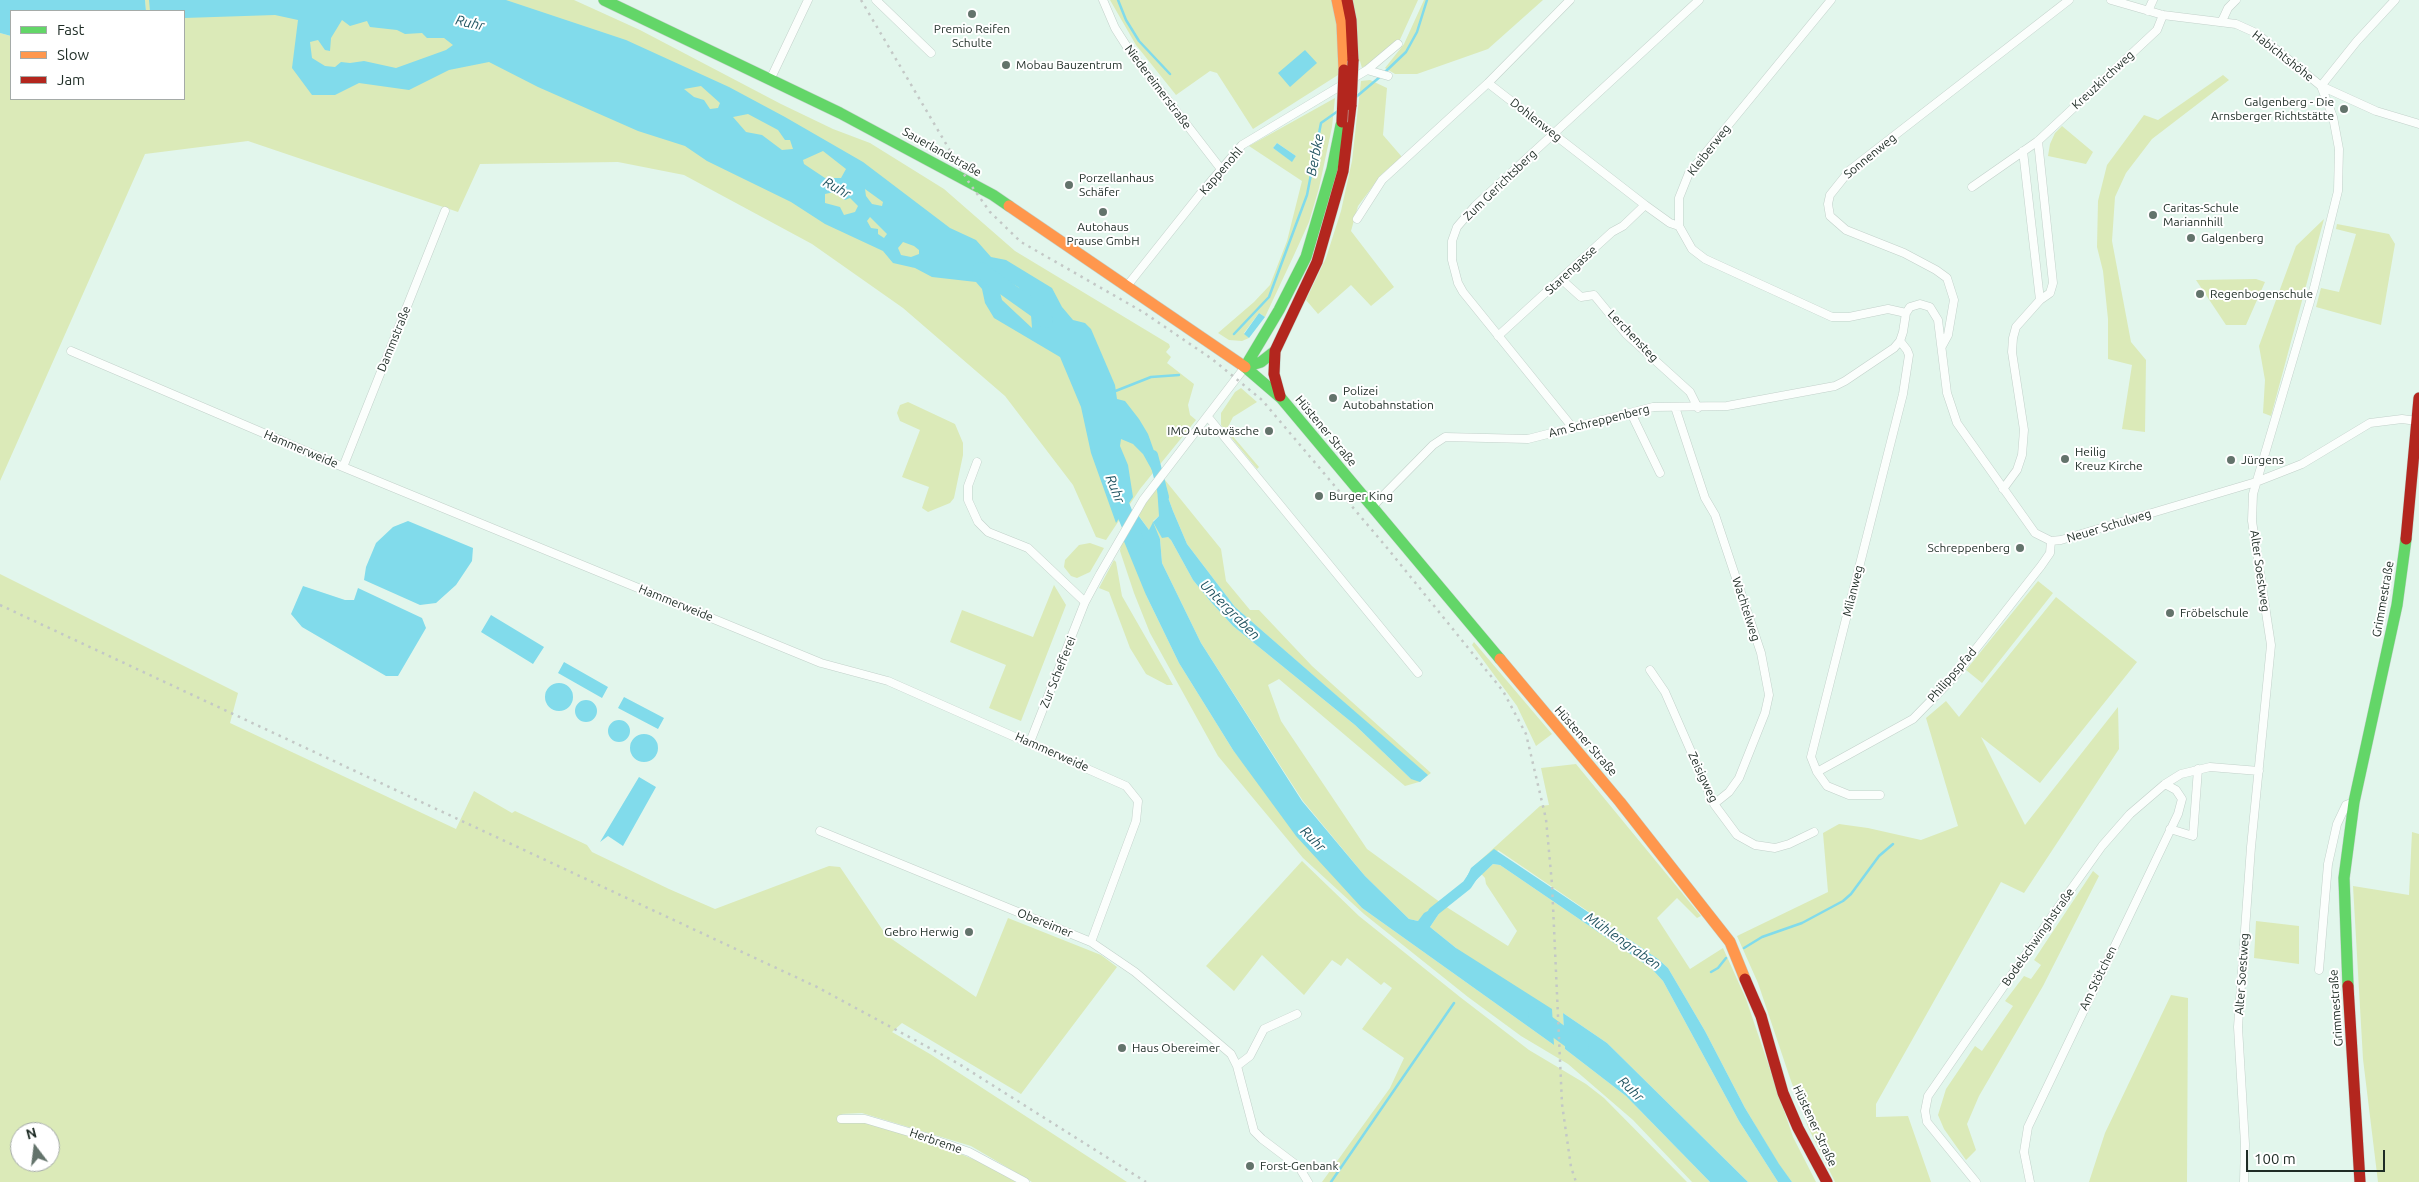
<!DOCTYPE html>
<meta charset="utf-8">
<style>
body{margin:0}
#map{position:relative;width:2419px;height:1182px;overflow:hidden;background:#e2f6ec;font-family:Ubuntu,sans-serif}
canvas{display:block}
.legend{position:absolute;left:10px;top:10px;width:175px;height:90px;box-sizing:border-box;background:#fff;border:1px solid #a5aba8;margin:0;padding:6px 9px;list-style:none;font-size:15px;color:#1e2c25}
.legend li{display:flex;align-items:center;gap:10px;height:25px}
.legend b{width:25px;border:1px solid #a5aba8}
.north{position:absolute;left:10px;top:1122px;width:50px;height:50px;box-sizing:border-box;background:#fff;border:1px solid #a5aba8;border-radius:50%;rotate:345deg;font-size:14px;font-weight:700;line-height:20px;text-align:center;color:#1e2c25}
.north::after{content:'';display:block;margin:auto;width:18px;height:22px;background:#63736b;clip-path:polygon(50% 0,100% 100%,50% 72%,0 100%)}
.scale{position:absolute;left:2246px;top:1150px;width:139px;height:22px;box-sizing:border-box;border:2px solid #1e2c25;border-top:0;padding-left:6px;font-size:15px;line-height:18px;white-space:nowrap;color:#1e2c25;-webkit-text-stroke:4px #fff;paint-order:stroke}
</style>
<div id="map">
<canvas width="2419" height="1182"></canvas>
<ul class="legend">
<li><b style="height:6px;background:#63d668"></b>Fast</li>
<li><b style="height:6px;background:#ff974d"></b>Slow</li>
<li><b style="height:6px;background:#b3261e"></b>Jam</li>
</ul>
<div class="north">N</div>
<div class="scale">100 m</div>
</div>
<script>
const c = document.querySelector('canvas').getContext('2d');
c.lineJoin = 'round';
function fill(path, color) { c.fillStyle = color; c.fill(path, 'evenodd'); }
const toPath = rows => new Path2D(rows.map(r => 'M' + r).join(''));
function stroke(path, color, width, dash) { c.strokeStyle = color; c.lineWidth = width; c.lineCap = dash ? 'butt' : 'round'; c.setLineDash(dash || []); c.stroke(path); }
function label(font, color, halo, rows, align = 'center') {
  c.font = font + ' Ubuntu,sans-serif'; c.lineWidth = 4; c.setLineDash([]); c.textBaseline = 'middle'; c.strokeStyle = halo; c.fillStyle = color; for (const [text, x, y, turn = 0] of rows) {
    c.save(); c.translate(x, y); c.rotate((+turn || 0) * Math.PI / 180); c.textAlign = isNaN(turn) ? turn : align; if (halo) c.strokeText(text, 0, 0); c.fillText(text, 0, 0); c.restore();
  }
}
fill(toPath([
 [145,0,574,0,640,30,781,104,833,129,870,143,944,189,1015,251,1169,344,1170,347,1166,352,1171,357,1167,363,1194,384,1188,405,1190,415,1196,420,1140,489,1106,540,1096,537,1073,485,1005,396,903,308,812,244,684,175,618,162,480,164,458,212,248,141,145,154,0,481,0,33,11,36,11,99,184,99,184,11,146,11],
 [1110,0,1418,0,1398,44,1362,68,1360,61,1253,129,1217,73,1210,71,1176,95,1136,45],
 [1424,0,1543,0,1488,49,1417,74,1395,74,1385,68,1404,44],
 [2223,75,2229,80,2152,139,2126,173,2115,197,2112,241,2131,342,2146,360,2145,432,2122,429,2132,365,2108,359,2108,319,2103,271,2097,247,2098,201,2107,165,2144,115,2158,120],
 [1370,80,1387,88,1383,135,1402,157,1382,174,1358,206,1351,231,1394,287,1371,306,1351,285,1318,314,1306,300,1326,258,1341,211,1352,161,1361,81],
 [1335,98,1332,127,1319,188,1309,222,1294,255,1265,317,1259,313,1244,333,1249,338,1242,341,1229,340,1218,333,1254,302,1270,285,1287,241,1302,181,1249,146],
 [1277,143,1296,156,1292,161,1273,148],
 [2062,126,2093,152,2086,164,2048,156,2050,144,2055,133],
 [2324,219,2271,416,2263,413,2265,380,2259,346,2296,246],
 [2337,224,2389,234,2395,244,2381,325,2316,307,2321,288,2339,292,2356,234,2336,229],
 [2256,279,2265,282,2246,325,2226,325,2196,280],
 [1241,388,1257,402,1233,417,1228,427,1230,433,1259,467,1257,469,1221,425,1221,413,1235,392],
 [908,402,955,424,963,443,963,455,954,498,950,503,928,512,922,508,929,487,902,477,920,430,900,421,897,413,900,405],
 [1165,480,1221,549,1226,581,1250,610,1259,610,1312,666,1431,773,1419,782,1405,786,1279,679,1268,685,1281,721,1367,849,1448,908,1508,946,1517,931,1486,884,1485,878,1474,866,1540,806,1549,805,1541,768,1576,764,1701,916,1697,918,1677,898,1657,918,1690,969,1723,948,1746,999,1793,1137,1816,1182,1792,1182,1779,1165,1745,1108,1705,1031,1668,968,1658,959,1498,850,1482,874,1493,864,1500,865,1651,968,1663,981,1739,1121,1778,1182,1748,1182,1607,1043,1563,1013,1565,1049,1626,1096,1710,1182,1692,1182,1633,1120,1568,1064,1521,1036,1468,997,1364,914,1303,858,1218,756,1150,633,1134,593,1120,551,1122,538,1157,487],
 [1165,481,1166,492,1173,511,1187,544,1235,607,1427,775,1411,779,1355,725,1233,626,1211,602,1193,580,1171,540,1153,521,1159,516],
 [1139,516,1149,530,1160,539,1162,563,1201,643,1303,801,1365,876,1409,919,1418,921,1444,906,1430,927,1456,948,1554,1045,1362,908,1233,750,1179,663,1146,595],
 [1090,543,1104,548,1090,572,1077,578,1071,576,1064,567,1065,560,1079,545],
 [1114,560,1116,562,1122,596,1173,685,1167,685,1146,674,1130,648,1109,592,1099,588],
 [0,574,238,693,230,723,456,829,474,791,512,813,515,811,587,845,592,852,669,889,715,909,829,866,840,867,886,935,976,997,1008,918,1101,955,1117,967,1021,1094,902,1023,892,1032,930,1054,1127,1182,1032,1182,971,1146,862,1113,840,1114,933,1143,983,1163,1016,1182,0,1182],
 [20,1132,50,1132,50,1162,20,1162],
 [2038,581,2053,593,1982,683,1966,670],
 [1054,585,1066,605,1021,721,989,708,1006,665,950,642,962,610,1033,637],
 [2056,597,2137,662,2040,783,1981,737,2025,825,2118,707,2119,749,2024,893,2001,882,1876,1104,1876,1117,1908,1116,1931,1182,1835,1182,1808,1127,1791,1081,1758,983,1737,936,1828,892,1823,833,1839,824,1868,828,1921,840,1958,826,1926,718,1946,701,1959,717],
 [1474,642,1552,734,1536,746,1517,706,1472,645],
 [2412,832,2419,834,2419,1182,2378,1182,2363,1059,2353,886,2409,895],
 [1302,861,1359,916,1460,997,1529,1050,1586,1084,1604,1098,1687,1182,1322,1182,1390,1088,1404,1058,1362,1029,1392,988,1384,982,1381,985,1347,958,1341,966,1332,960,1304,995,1262,955,1234,991,1206,966],
 [2093,871,2099,876,2043,986,1979,1096,1967,1124,1976,1150,1966,1160,1944,1129,1938,1115,1946,1089,1975,1046,1982,1051,2013,1006,2005,1001,2024,976,2031,979,2041,965,2034,960],
 [2256,921,2299,926,2299,964,2254,958],
 [2171,995,2188,998,2187,1182,2089,1182,2105,1133]
]), '#dbeab8');
fill(toPath([
 [0,0,145,0,146,11,11,11,11,36,0,33],
 [149,0,506,0,626,40,729,87,785,117,863,162,950,228,976,240,991,257,1006,260,1052,288,1062,307,1073,320,1085,323,1091,329,1115,385,1117,399,1125,401,1139,419,1148,434,1159,465,1153,472,1143,454,1133,444,1121,439,1120,446,1128,465,1133,497,1116,523,1091,453,1081,407,1060,357,994,318,985,303,982,289,976,282,932,277,915,268,893,263,883,251,825,224,791,202,707,161,685,146,638,131,538,87,489,62,449,70,409,90,359,83,335,95,312,95,292,68,298,20,275,15,184,18,184,11,150,11],
 [342,20,350,26,367,21,370,27,397,30,405,34,422,33,427,38,444,38,453,45,446,50,396,68,364,61,350,63,341,62,335,67,325,66,312,58,310,42,318,40,325,50,330,51,331,38],
 [701,86,720,103,718,108,710,109,704,100,694,97,684,89],
 [748,114,778,130,785,140,790,140,793,149,782,150,762,135,746,132,733,117],
 [823,151,846,169,841,178,825,178,804,164,803,160],
 [865,189,883,202,882,206,872,204,866,196],
 [834,192,845,200,850,198,858,206,855,212,844,215,840,207,825,203,825,194],
 [870,217,887,234,884,238,878,234,878,229,871,228,867,221],
 [903,242,914,246,919,250,919,254,911,257,901,255,898,248],
 [995,274,1018,287,1030,302,1032,328,1002,300],
 [1305,50,1317,63,1290,87,1278,73],
 [1277,143,1296,156,1292,162,1273,148],
 [1259,313,1265,317,1249,338,1244,334],
 [1165,480,1166,492,1173,511,1187,544,1235,607,1428,775,1420,782,1411,779,1355,725,1233,626,1211,602,1193,580,1171,540,1168,537,1162,538,1153,522,1159,516,1157,487],
 [1138,515,1149,530,1153,522,1160,539,1162,563,1201,643,1302,801,1365,876,1409,919,1418,921,1424,913,1441,904,1444,906,1430,927,1456,948,1552,1009,1554,1045,1362,908,1296,836,1233,750,1179,663,1146,595,1123,539],
 [408,521,473,548,472,561,456,585,436,603,420,605,364,580,366,567,376,543,393,527],
 [303,586,345,600,354,600,358,588,422,618,426,628,398,676,386,676,302,627,291,614],
 [491,615,544,647,533,664,481,632],
 [564,662,608,687,602,698,558,673],
 '545 697a14 14 0 1 1 28 0a14 14 0 1 1-28 0Z',
 [624,697,664,718,658,729,618,708],
 '575 711a11 11 0 1 1 22 0a11 11 0 1 1-22 0Z',
 '608 731a11 11 0 1 1 22 0a11 11 0 1 1-22 0Z',
 '630 748a14 14 0 1 1 28 0a14 14 0 1 1-28 0Z',
 [639,777,656,787,623,846,608,836,600,842],
 [1494,849,1658,959,1668,968,1705,1031,1745,1108,1779,1164,1792,1182,1778,1182,1739,1121,1663,981,1651,968,1500,865,1493,864,1472,884,1466,879,1471,868],
 [1465,882,1469,887,1450,903,1446,899],
 [1563,1013,1607,1043,1748,1182,1710,1182,1626,1096,1565,1049]
]), '#81dbeb');
stroke(toPath([
 [1118,0,1126,20,1139,41,1170,74],
 [1385,72,1406,52,1417,32,1427,0],
 [1356,97,1381,76],
 [1234,334,1269,297,1307,195,1321,123,1338,111],
 [1113,392,1151,377,1179,375],
 [1744,948,1762,937,1802,923,1843,901,1851,894,1879,856,1893,844],
 [1711,972,1718,968,1726,958],
 [1331,1182,1454,1003]
]), '#81dbeb', 2.5);
stroke(toPath([
 [1153,455,1164,497],
 [1433,912,1467,885,1477,870]
]), '#81dbeb', 10);
stroke(toPath([
 [980,270,1039,312,1045,320],
 [1116,492,1136,541],
 [1536,1015,1581,1048]
]), '#81dbeb', 16);
const street = toPath([
 [876,0,931,53],
 [1103,0,1115,28,1129,50,1221,169],
 [1831,0,1689,173,1679,198,1679,226,1692,249,1705,259,1832,317,1849,317,1888,309,1906,313],
 [2111,0,2163,15,2236,24,2256,33,2321,86,2376,111,2419,124],
 [2148,11,2153,0],
 [2222,21,2228,8,2236,0],
 [1367,70,1388,76],
 [770,80,808,0],
 [1488,83,1645,205,1670,223,1679,226],
 [2023,151,2040,300],
 [1972,187,2038,141,2157,30,2163,15],
 [1357,219,1382,180,1488,83,1570,0],
 [1561,279,1581,297,1594,295,1626,334,1690,392,1698,408],
 [1127,286,1201,193,1242,145,1367,70,1398,44],
 [1498,336,1612,232,1623,226,1645,205],
 [1942,346,1948,335,1954,300,1947,278,1936,270,1904,253,1846,230,1830,216,1828,204,1830,195,1850,170,2069,0],
 [71,351,343,467,821,663,888,681,1126,786,1138,801,1136,821,1091,942],
 [1675,407,1705,498,1715,515,1761,653,1769,695,1765,713,1739,778,1729,792,1714,804],
 [1631,413,1660,473],
 [1208,417,1418,673],
 [1573,428,1463,292,1458,283,1452,260,1452,241,1457,227,1475,206,1699,0],
 [977,462,968,486,968,500,978,522,988,532,1028,548,1085,602],
 [343,467,445,211],
 [2003,489,2017,470,2022,455,2024,430,2012,352,2013,338,2016,327,2040,300,2050,293,2053,283,2038,141],
 [1371,508,1433,445,1445,437,1528,439,1653,407,1727,406,1835,386,1845,381,1894,348,1900,341,1903,332,1906,313,1910,307,1920,304,1930,307,1938,320,1947,393,1957,423,2035,533,2051,541,2061,540,2256,482,2302,464,2370,423,2402,419,2417,421],
 [1650,670,1665,692,1714,804,1737,835,1755,845,1775,848,1789,844,1814,832],
 [1030,742,1085,602,1100,574,1143,500,1245,367],
 [1817,772,1913,719,1953,678,2041,566,2050,553,2051,541],
 [1880,795,1849,795,1827,786,1817,772,1811,757,1903,394,1909,355,1907,350,1900,341],
 [2170,829,2193,836,2198,769],
 [820,831,1091,942,1135,972,1231,1054,1237,1066,1254,1131,1262,1139,1299,1167,1308,1182],
 [2319,970,2328,864,2337,824,2346,805,2354,802],
 [1237,1066,1250,1056,1264,1029,1297,1014],
 [841,1119,865,1119,929,1138,969,1152,1025,1182],
 [1976,1182,1927,1122,1925,1111,1928,1096,2057,909,2102,846,2130,814,2165,784,2181,774,2210,767,2259,771],
 [2030,1182,2024,1152,2028,1127,2178,814,2182,799,2176,790,2165,784],
 [2244,1182,2245,1144,2238,1027,2251,847,2271,645,2252,521,2253,494,2314,288,2338,191,2339,149,2333,117,2321,86,2357,41,2395,0]
]);
const fast = toPath([
 [604,0,840,113,993,195,1009,206],
 [1245,367,1281,398,1500,659],
 [1245,367,1279,310,1306,257,1332,169,1341,125],
 [1245,367,1261,362,1275,351],
 [2348,986,2344,878,2354,802,2397,605,2406,539]
]);
const slow = toPath([
 [1337,0,1342,24,1344,70],
 [1009,206,1245,367],
 [1500,659,1620,802,1730,942,1745,979]
]);
const jam = toPath([
 [1347,0,1351,20,1353,61],
 [1280,396,1274,374,1275,351,1317,262,1343,171,1351,105],
 [2406,539,2419,398],
 [1745,979,1761,1016,1783,1093,1798,1128,1827,1182],
 [2348,986,2360,1182]
]);
stroke(street, '#c2d1ca', 9);
stroke(fast, '#c2d1ca', 12);
stroke(slow, '#c2d1ca', 12);
stroke(jam, '#c2d1ca', 12);
stroke(street, '#fbfefc', 8);
stroke(fast, '#63d668', 11);
stroke(slow, '#ff974d', 11);
stroke(jam, '#b3261e', 11);
stroke(toPath([
 [861,0,968,181,990,212,1021,242,1143,312,1212,359,1262,400,1388,549,1503,691,1526,734,1546,819,1552,884,1562,1104,1571,1167,1576,1182],
 [0,605,817,987,959,1064,1146,1182]
]), '#c3c8c6', 2.5, [2.5, 5]);
const jamBridge = toPath([
 [1351,105,1353,61],
 [1342,122,1344,70]
]);
stroke(jamBridge, '#c2d1ca', 12, []);
stroke(jamBridge, '#b3261e', 11);
for (const [x, y, r, color] of [
 [972,14,5,"#63736b"],
 [1006,65,5,"#63736b"],
 [2344,109,5,"#63736b"],
 [1069,185,5,"#63736b"],
 [1103,212,5,"#63736b"],
 [2153,215,5,"#63736b"],
 [2191,238,5,"#63736b"],
 [2200,294,5,"#63736b"],
 [1333,398,5,"#63736b"],
 [1269,431,5,"#63736b"],
 [2065,459,5,"#63736b"],
 [2231,460,5,"#63736b"],
 [1319,496,5,"#63736b"],
 [2020,548,5,"#63736b"],
 [2170,613,5,"#63736b"],
 [969,932,5,"#63736b"],
 [1122,1048,5,"#63736b"],
 [1250,1166,5,"#63736b"]
]) { const dot = new Path2D(); dot.arc(x, y, r, 0, 2 * Math.PI); c.fillStyle = color; c.fill(dot); stroke(dot, '#fff', 2); }
label('12px', '#1e2c25', '#fff', [
 ["Premio Reifen",972,29,"center"],
 ["Schulte",972,43,"center"],
 ["Mobau Bauzentrum",1016,65],
 ["Galgenberg - Die",2334,102,"right"],
 ["Arnsberger Richtstätte",2334,116,"right"],
 ["Porzellanhaus",1079,178],
 ["Schäfer",1079,192],
 ["Caritas-Schule",2163,208],
 ["Mariannhill",2163,222],
 ["Autohaus",1103,227,"center"],
 ["Prause GmbH",1103,241,"center"],
 ["Galgenberg",2201,238],
 ["Regenbogenschule",2210,294],
 ["Polizei",1343,391],
 ["Autobahnstation",1343,405],
 ["IMO Autowäsche",1259,431,"right"],
 ["Heilig",2075,452],
 ["Kreuz Kirche",2075,466],
 ["Jürgens",2241,460],
 ["Burger King",1329,496],
 ["Schreppenberg",2010,548,"right"],
 ["Fröbelschule",2180,613],
 ["Gebro Herwig",959,932,"right"],
 ["Haus Obereimer",1132,1048],
 ["Forst-Genbank",1260,1166]
], 'left');
label('12px', '#1e2c25', '#fff', [
 ["Habichtshöhe",2283,56,38],
 ["Kreuzkirchweg",2103,80,-43],
 ["Niedereimerstraße",1158,87,53],
 ["Dohlenweg",1536,120,38],
 ["Kleiberweg",1709,150,-52],
 ["Sauerlandstraße",942,152,29],
 ["Sonnenweg",1870,156,-39],
 ["Kappenohl",1221,171,-49],
 ["Zum Gerichtsberg",1500,185,-44],
 ["Starengasse",1571,270,-43],
 ["Lerchensteg",1633,336,46],
 ["Dammstraße",394,339,-68],
 ["Am Schreppenberg",1599,421,-14],
 ["Hüstener Straße",1326,431,50],
 ["Hammerweide",301,449,23],
 ["Neuer Schulweg",2109,526,-17],
 ["Alter Soestweg",2260,571,82],
 ["Milanweg",1853,591,-76],
 ["Grimmestraße",2383,599,-80],
 ["Hammerweide",676,603,22],
 ["Wachtelweg",1746,609,72],
 ["Zur Schefferei",1058,672,-68],
 ["Philippspfad",1952,675,-49],
 ["Hüstener Straße",1586,741,49],
 ["Hammerweide",1052,752,24],
 ["Zeisigweg",1703,777,65],
 ["Obereimer",1045,923,22],
 ["Bodelschwinghstraße",2038,937,-55],
 ["Alter Soestweg",2242,974,-86],
 ["Am Stötchen",2098,978,-64],
 ["Grimmestraße",2336,1008,-94],
 ["Hüstener Straße",1815,1126,65],
 ["Herbreme",936,1141,19]
]);
label('italic 14px', '#255764', '#fff', [
 ["Ruhr",470,23,13],
 ["Berbke",1315,155,-79],
 ["Ruhr",837,188,29],
 ["Ruhr",1115,489,68],
 ["Untergraben",1230,610,45],
 ["Ruhr",1313,839,45],
 ["Mühlengraben",1623,941,35],
 ["Ruhr",1631,1089,44]
]);
</script>
